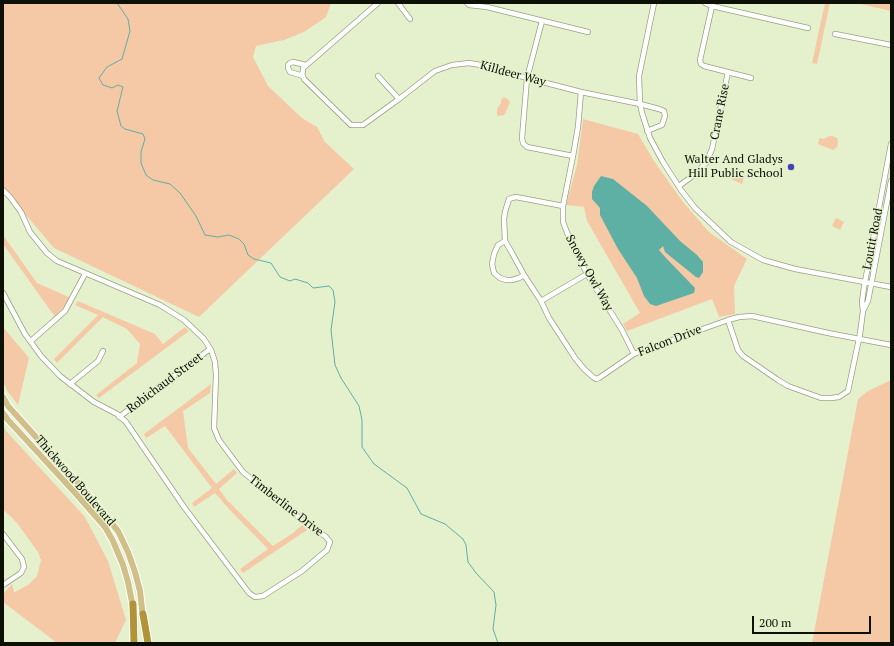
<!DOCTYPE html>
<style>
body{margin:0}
#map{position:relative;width:894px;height:646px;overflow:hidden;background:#e5f1cd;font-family:"PT Serif",serif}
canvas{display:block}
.frame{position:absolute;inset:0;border:4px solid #0d1005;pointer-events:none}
.scale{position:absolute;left:752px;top:616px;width:119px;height:18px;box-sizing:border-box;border:2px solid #0d1005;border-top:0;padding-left:5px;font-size:12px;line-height:14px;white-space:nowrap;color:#0d1005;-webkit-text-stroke:3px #e5f1cd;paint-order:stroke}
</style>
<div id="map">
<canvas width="894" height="646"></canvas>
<div class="frame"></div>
<div class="scale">200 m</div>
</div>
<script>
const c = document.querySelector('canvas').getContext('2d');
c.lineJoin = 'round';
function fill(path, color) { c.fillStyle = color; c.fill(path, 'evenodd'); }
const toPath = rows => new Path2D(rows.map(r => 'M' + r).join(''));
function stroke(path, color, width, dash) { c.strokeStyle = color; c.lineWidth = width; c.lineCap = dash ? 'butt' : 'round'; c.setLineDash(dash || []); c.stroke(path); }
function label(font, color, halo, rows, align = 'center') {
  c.font = font + ' "PT Serif",serif'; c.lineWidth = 3; c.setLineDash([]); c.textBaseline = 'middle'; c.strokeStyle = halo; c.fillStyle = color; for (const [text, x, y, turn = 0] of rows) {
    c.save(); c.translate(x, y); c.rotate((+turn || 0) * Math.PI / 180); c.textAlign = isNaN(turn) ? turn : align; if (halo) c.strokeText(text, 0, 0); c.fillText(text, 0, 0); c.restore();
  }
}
fill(toPath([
 [3,3,331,3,326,17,304,32,284,40,256,46,253,57,268,86,302,118,317,127,325,142,354,169,199,317,54,248,3,188],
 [825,3,830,3,817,64,812,63],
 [856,3,891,3,891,11],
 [504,97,509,100,510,103,504,115,499,116,497,115,497,109,501,103,501,100],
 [583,119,638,134,654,161,683,202,709,232,747,259,734,286,735,314,719,317,712,299,627,331,623,324,640,313,587,221,584,207,566,205,577,165],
 [829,136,833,136,837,138,838,142,837,147,833,150,818,144,819,139,820,138,824,139],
 [734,173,744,178,742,184,731,179],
 [836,218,844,222,840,230,832,226],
 [3,235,37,283,71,298,55,317,3,244],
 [78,301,155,334,163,344,185,327,189,331,99,398,96,395,137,363,140,344,127,329,103,317,57,363,54,359,98,315,75,305],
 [3,327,29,358,18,405,8,392,3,382],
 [891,380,891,643,812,643,858,399,868,391],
 [211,384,210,393,183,411,188,448,216,484,234,469,237,473,219,489,227,500,273,546,293,533,302,525,307,530,243,573,240,569,268,549,228,508,215,493,194,507,192,503,212,488,165,426,146,438,144,434],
 [3,426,7,432,85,517,108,561,126,620,115,643,57,643,3,602,3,594,12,584,14,592,15,592,28,585,37,576,41,560,38,552,17,523,3,509]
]), '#f5c9a6');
fill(toPath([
 [601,176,613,179,647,206,680,241,697,255,703,262,703,272,699,278,696,277,665,252,663,246,659,250,666,258,695,288,694,293,656,306,650,304,644,296,637,278,618,249,600,215,600,208,592,199,592,192,594,186]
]), '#5eafa4');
stroke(toPath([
 [117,3,128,19,130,31,122,59,107,67,99,78,103,85,112,88,118,85,123,87,117,111,121,126,125,129,143,134,145,139,141,152,141,163,146,175,153,180,170,184,180,193,196,216,205,235,218,237,229,235,239,239,244,244,248,255,254,259,271,263,280,277,290,281,295,279,308,283,313,288,329,286,333,290,335,302,331,330,335,365,341,378,359,406,362,420,362,447,374,464,407,488,421,514,445,524,463,539,466,545,468,562,476,573,494,592,496,605,493,629,498,643]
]), '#5eafa4', 1);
const minor = toPath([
 [378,3,310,62,303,68,303,71,302,74,304,79,351,125,363,125,399,99,435,71,452,65,469,63,486,66,527,78,581,92,640,104,659,109,664,111,665,116,662,125,647,131],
 [398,3,410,19],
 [467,3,469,5,487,7,588,32],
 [654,3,639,76,640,104,642,113,650,138,663,162,681,190,695,208,731,242,763,260,795,269,891,287],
 [705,3,712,6,808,28],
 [712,6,700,60,701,64,704,66,751,78],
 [542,21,527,78,522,138,523,143,527,147,573,156],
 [835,34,891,45],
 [303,76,290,72,288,68,288,65,290,63,293,62,306,65],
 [378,76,399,99],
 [581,92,578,127,573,156,563,206,563,222,568,235,587,274,622,330,634,354],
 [679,186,694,175,706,163,712,149,728,72],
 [3,190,10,197,21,212,30,232,47,253,57,261,160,305,184,320,204,339,211,350,215,362,216,375,214,428,219,440,243,472,316,531,325,536,330,542,327,550,302,571,263,596,255,597,249,593,184,507,126,422,117,414,94,402,60,376,41,356,25,334,3,293],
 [563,206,516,197,512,198,509,199,505,212,504,219,505,241,512,253,524,275,541,301,549,318,575,358,584,369,593,377,596,379,599,378,634,354,647,349,728,320,739,317,752,316,828,333,891,345],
 [505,241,498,245,494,254,492,264,494,273,500,278,506,280,512,280,519,278,524,275],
 [541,301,587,274],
 [863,311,862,302,864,287,891,144],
 [728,320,738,350,743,356,778,380,788,386,821,398,831,398,839,397,848,391,860,334,863,311,868,301,891,181],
 [31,341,65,311,85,274],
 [70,384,98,361,103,351],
 [119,417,210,349],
 [3,534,22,559,24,567,21,573,3,585]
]);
const major = toPath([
 [3,397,8,406,54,457,82,487,118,531,128,552,135,572,140,591,143,618],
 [3,413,8,420,77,495,105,527,113,541,123,565,128,582,133,607]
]);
const highway = toPath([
 [133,604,134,643],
 [143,614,148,643]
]);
stroke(minor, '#97a281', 6);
stroke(major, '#fff', 8);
stroke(highway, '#fff', 9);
stroke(minor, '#fff', 4.5);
stroke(major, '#d0bf88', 6);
stroke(highway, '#b19438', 7);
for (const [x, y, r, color] of [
 [791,167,4,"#4643b9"]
]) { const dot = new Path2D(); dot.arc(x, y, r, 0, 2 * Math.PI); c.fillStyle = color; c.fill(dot); stroke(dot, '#e5f1cd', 1.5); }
label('12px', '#0d1005', '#e5f1cd', [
 ["Killdeer Way",513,74,15],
 ["Crane Rise",720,112,-79],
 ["Loutit Road",873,239,-79],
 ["Snowy Owl Way",589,273,61],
 ["Falcon Drive",670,341,-21],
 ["Robichaud Street",165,383,-37],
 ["Thickwood Boulevard",75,481,49],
 ["Timberline Drive",286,506,38]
]);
label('12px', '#0d1005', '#e5f1cd', [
 ["Walter And Gladys",783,160],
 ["Hill Public School",783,174]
], 'right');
</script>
